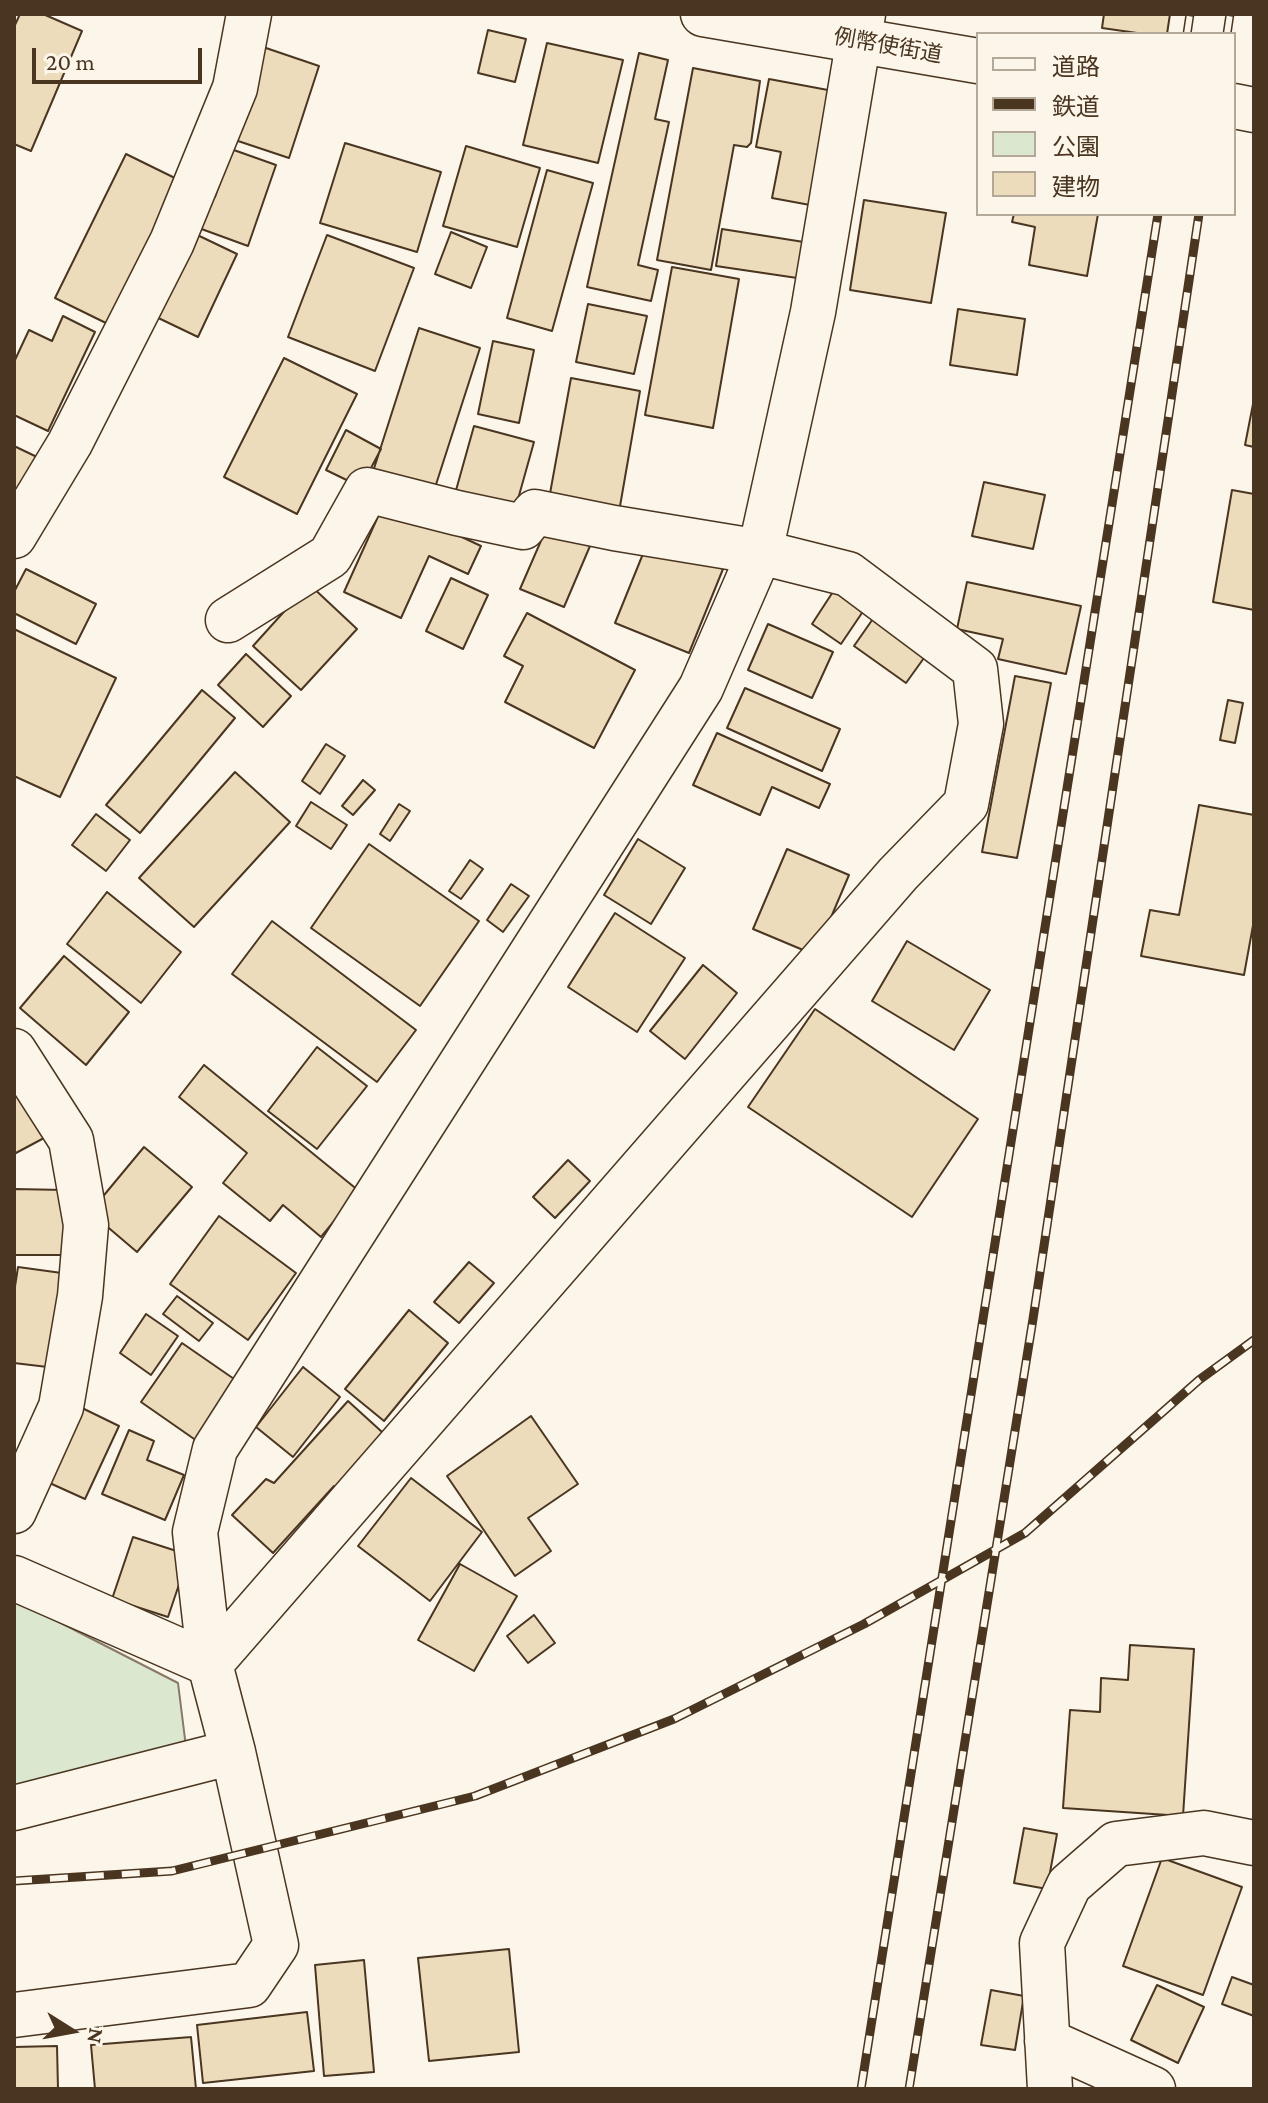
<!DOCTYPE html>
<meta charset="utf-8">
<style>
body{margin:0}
#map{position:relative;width:1268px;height:2103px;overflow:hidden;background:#fbf6e9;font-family:"Crimson Pro","Noto Sans JP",serif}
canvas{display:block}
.frame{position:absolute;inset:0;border:16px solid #4a3520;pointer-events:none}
.legend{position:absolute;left:976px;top:32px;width:260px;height:184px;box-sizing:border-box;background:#fbf6e9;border:2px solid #b4a999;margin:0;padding:10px 14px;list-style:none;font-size:24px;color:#4a3520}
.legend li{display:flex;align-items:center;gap:16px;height:40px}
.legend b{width:40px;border:2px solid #b4a999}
.north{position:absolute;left:32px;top:1991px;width:80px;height:80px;-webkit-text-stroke:6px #fbf6e9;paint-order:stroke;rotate:101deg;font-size:22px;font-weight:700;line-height:32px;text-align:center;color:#4a3520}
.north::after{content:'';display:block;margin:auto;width:28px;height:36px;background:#4a3520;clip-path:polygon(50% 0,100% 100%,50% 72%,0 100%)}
.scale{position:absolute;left:32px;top:48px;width:170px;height:36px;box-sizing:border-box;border:4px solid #4a3520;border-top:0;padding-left:10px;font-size:24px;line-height:28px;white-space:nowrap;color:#4a3520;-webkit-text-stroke:6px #fbf6e9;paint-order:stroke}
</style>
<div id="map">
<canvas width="1268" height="2103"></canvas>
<div class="frame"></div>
<ul class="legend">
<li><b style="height:10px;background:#fbf6e9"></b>道路</li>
<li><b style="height:10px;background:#4a3520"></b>鉄道</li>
<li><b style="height:22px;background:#dce7d0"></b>公園</li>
<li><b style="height:22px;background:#ecdcbc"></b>建物</li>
</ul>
<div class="north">N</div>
<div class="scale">20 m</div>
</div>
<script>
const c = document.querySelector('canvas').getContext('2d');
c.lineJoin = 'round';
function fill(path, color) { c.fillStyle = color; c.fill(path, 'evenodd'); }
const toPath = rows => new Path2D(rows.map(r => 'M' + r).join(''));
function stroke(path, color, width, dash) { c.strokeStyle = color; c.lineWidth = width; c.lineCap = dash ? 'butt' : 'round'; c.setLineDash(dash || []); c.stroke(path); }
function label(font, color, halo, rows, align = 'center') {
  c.font = font + ' "Crimson Pro","Noto Sans JP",serif'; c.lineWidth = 6; c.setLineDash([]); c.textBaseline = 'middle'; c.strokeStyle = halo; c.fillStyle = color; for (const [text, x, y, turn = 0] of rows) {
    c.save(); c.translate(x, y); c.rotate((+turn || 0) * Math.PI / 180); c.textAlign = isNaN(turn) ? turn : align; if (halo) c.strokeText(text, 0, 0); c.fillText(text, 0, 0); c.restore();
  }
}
const green = toPath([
 [14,1599,178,1683,186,1747,14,1788,14,1599]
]);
fill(green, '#dce7d0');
stroke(green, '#887966', 2);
const building = toPath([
 [20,14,43,14,82,31,31,151,14,144,14,27,20,14],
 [1104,14,1170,14,1167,34,1144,34,1102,28,1104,14],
 [488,30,526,39,515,82,478,73,488,30],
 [547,43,623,60,598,163,523,145,547,43],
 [263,47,319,66,289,158,232,139,263,47],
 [639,53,668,60,655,119,669,122,638,265,658,270,651,301,587,287,639,53],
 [693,68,760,81,751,143,747,147,734,145,711,270,657,260,693,68],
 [769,79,844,93,821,207,772,198,781,152,756,147,769,79],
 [345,143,441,172,417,252,320,223,345,143],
 [466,146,540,168,517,247,443,226,466,146],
 [231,149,276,165,248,246,196,227,207,194,215,197,231,149],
 [126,154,183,182,112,326,55,298,126,154],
 [547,170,593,183,552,331,507,318,547,170],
 [864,200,946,213,931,303,850,290,864,200],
 [1014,214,1098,214,1087,276,1029,265,1035,227,1012,222,1014,214],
 [722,229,810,243,804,279,716,266,722,229],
 [189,231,237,254,198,337,150,314,189,231],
 [451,232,487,247,471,288,435,274,451,232],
 [327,235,414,268,375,371,288,337,327,235],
 [672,267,739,279,713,428,645,415,672,267],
 [588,304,647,316,634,374,576,362,588,304],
 [958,309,1025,319,1017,375,950,365,958,309],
 [63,316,95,332,48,431,14,415,14,362,29,330,52,341,63,316],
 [419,328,480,348,431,500,370,481,419,328],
 [493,341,534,350,519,423,478,414,493,341],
 [284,358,357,394,297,514,224,477,284,358],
 [571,378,640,391,619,512,549,499,571,378],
 [1254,399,1254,447,1245,445,1254,399],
 [474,426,534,442,513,517,453,501,474,426],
 [346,430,381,449,361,487,326,470,346,430],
 [14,446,37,457,14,503,14,446],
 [984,482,1045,495,1033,549,972,536,984,482],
 [1232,490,1254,494,1254,610,1213,602,1232,490],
 [385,501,481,546,468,574,429,556,401,618,344,592,385,501],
 [547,527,590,546,564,607,520,589,547,527],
 [649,539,723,569,689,653,615,623,649,539],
 [26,569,96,604,76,644,14,613,14,592,26,569],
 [451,578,488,595,463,649,426,631,451,578],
 [840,581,870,601,841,644,812,624,840,581],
 [967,582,1081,606,1066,674,998,659,1003,639,957,629,967,582],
 [309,584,357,629,301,690,253,646,309,584],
 [527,613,635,670,594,748,505,702,523,666,504,656,527,613],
 [877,613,929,651,906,683,854,646,877,613],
 [768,624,833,652,812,698,748,670,768,624],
 [14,629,116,678,60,797,14,776,14,629],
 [246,654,291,696,263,727,218,685,246,654],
 [1015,676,1051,683,1017,858,982,852,1015,676],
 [745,688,840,729,822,771,727,728,745,688],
 [202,690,235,718,140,833,106,805,202,690],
 [1228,700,1243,703,1235,743,1220,740,1228,700],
 [717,733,830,784,819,808,772,787,760,815,693,785,717,733],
 [326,744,345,756,320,794,302,781,326,744],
 [235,772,290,822,194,927,139,878,235,772],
 [363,780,375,790,353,815,342,806,363,780],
 [311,802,347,825,331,849,296,826,311,802],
 [399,804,410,811,390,841,380,834,399,804],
 [1199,805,1254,815,1254,920,1244,975,1141,956,1150,910,1179,915,1199,805],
 [96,814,130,840,106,871,72,845,96,814],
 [638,839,685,868,651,924,604,895,638,839],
 [369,844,479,921,420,1006,311,928,369,844],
 [787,849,849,875,815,955,753,929,787,849],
 [470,860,483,869,461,899,449,891,470,860],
 [511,884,529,896,503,932,487,920,511,884],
 [107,892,181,952,141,1003,67,944,107,892],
 [615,913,685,958,637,1032,568,987,615,913],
 [272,921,416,1030,377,1082,232,974,272,921],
 [907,941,990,990,954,1050,872,1001,907,941],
 [64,956,129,1012,86,1065,20,1008,64,956],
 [703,965,737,993,685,1059,650,1031,703,965],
 [815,1009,978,1119,912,1217,748,1107,815,1009],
 [317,1047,367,1086,317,1149,268,1111,317,1047],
 [204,1065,359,1191,321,1237,283,1205,270,1221,223,1183,247,1153,179,1097,204,1065],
 [14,1083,44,1138,14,1154,14,1083],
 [144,1147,192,1187,137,1252,90,1212,144,1147],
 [568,1160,590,1181,555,1218,533,1197,568,1160],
 [14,1189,65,1190,64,1255,14,1255,14,1189],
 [219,1216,296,1273,248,1340,170,1284,219,1216],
 [469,1262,494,1283,459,1323,434,1302,469,1262],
 [18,1267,69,1274,56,1368,14,1363,14,1293,18,1267],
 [177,1296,213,1323,199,1341,163,1314,177,1296],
 [409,1310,448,1343,384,1421,345,1389,409,1310],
 [146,1314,178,1336,151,1375,120,1353,146,1314],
 [182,1343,237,1381,197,1441,141,1402,182,1343],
 [303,1367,340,1397,293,1457,256,1427,303,1367],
 [348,1401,393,1442,344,1495,334,1486,273,1553,232,1515,266,1479,274,1483,348,1401],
 [78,1406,119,1426,85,1499,43,1480,78,1406],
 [531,1416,578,1484,528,1518,551,1551,515,1576,447,1476,531,1416],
 [129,1430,154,1441,147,1460,184,1475,165,1520,102,1494,129,1430],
 [411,1478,482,1532,430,1601,358,1546,411,1478],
 [133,1537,189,1555,168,1617,112,1599,133,1537],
 [460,1564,517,1596,474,1671,418,1640,460,1564],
 [534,1615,555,1643,528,1663,507,1636,534,1615],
 [1130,1645,1194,1649,1183,1816,1063,1808,1070,1710,1100,1712,1101,1678,1128,1680,1130,1645],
 [1024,1828,1057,1834,1047,1889,1014,1883,1024,1828],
 [1162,1858,1242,1887,1203,1995,1123,1966,1162,1858],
 [509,1949,519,2052,429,2061,418,1958,509,1949],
 [364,1960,374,2072,324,2076,315,1965,364,1960],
 [1232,1977,1254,1985,1254,2016,1222,2004,1232,1977],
 [1157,1985,1204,2007,1178,2063,1131,2040,1157,1985],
 [991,1990,1024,1996,1015,2050,981,2045,991,1990],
 [307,2012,314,2071,203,2083,197,2025,307,2012],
 [191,2037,196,2089,95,2089,91,2045,191,2037],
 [57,2046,58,2089,14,2089,14,2047,57,2046]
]);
fill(building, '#ecdcbc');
stroke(building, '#4a3520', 2);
const street = toPath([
 [14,536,70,443,172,242,235,88,249,14],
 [14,1051,71,1140,86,1225,80,1296,61,1407,14,1511],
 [14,1578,210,1664,898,874,966,804,981,724,975,669,848,574,760,552,614,528,535,512,523,527,457,513,367,490,330,556,228,620],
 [14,1808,233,1752],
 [14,2015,249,1985,276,1945,233,1752,210,1664,195,1532,215,1449,701,688,760,552,813,312,863,14],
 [1047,2041,1153,2089],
 [1050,2089,1042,1943,1069,1885,1116,1844,1204,1833,1254,1843]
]);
const secondary = toPath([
 [703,14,978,61],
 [1234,106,1254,110]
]);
stroke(street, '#4a3520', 47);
stroke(secondary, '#4a3520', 47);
stroke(street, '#fbf6e9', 44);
stroke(secondary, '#fbf6e9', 44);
const rail = toPath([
 [1187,34,1190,14],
 [1227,34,1230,14],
 [14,1881,172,1871,475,1796,674,1719,864,1624,1025,1533,1199,1380,1254,1340],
 [861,2089,1158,214],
 [909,2089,1033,1319,1199,214]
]);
stroke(rail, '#4a3520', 9);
stroke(rail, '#fbf6e9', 6, [18]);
label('22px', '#4a3520', '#fbf6e9', [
 ["例幣使街道",888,46,10]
]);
</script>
